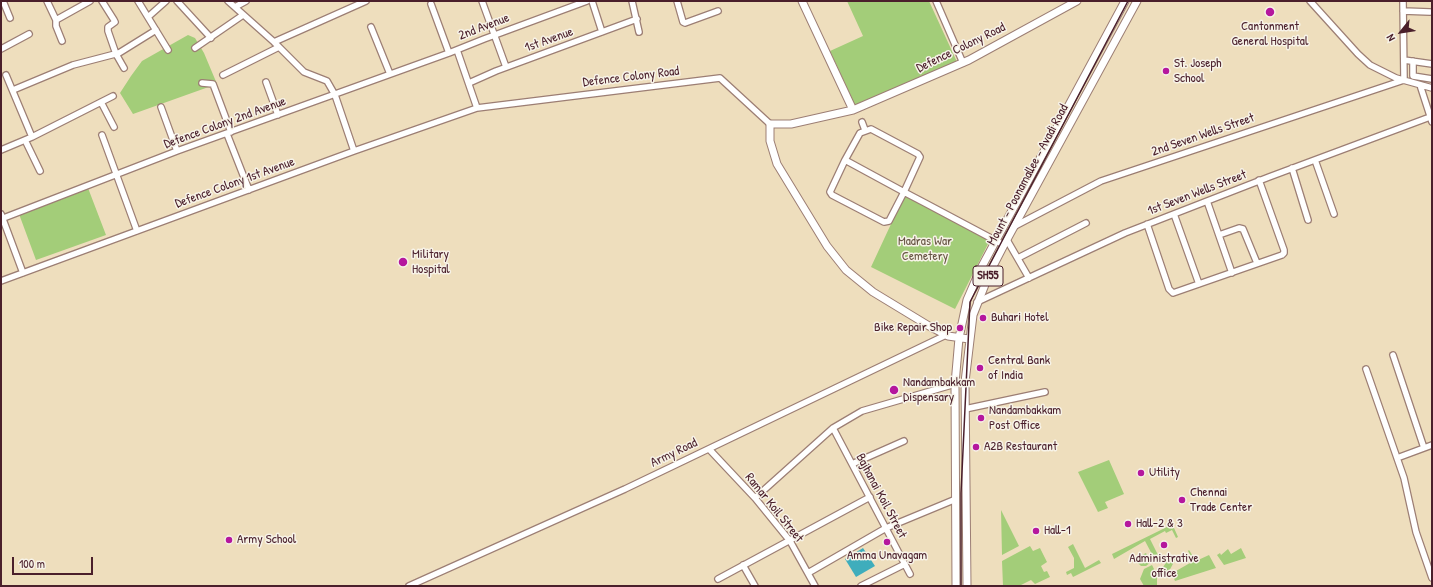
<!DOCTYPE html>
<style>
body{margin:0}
#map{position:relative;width:1433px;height:587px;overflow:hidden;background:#eedebd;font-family:"Patrick Hand",sans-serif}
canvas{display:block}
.frame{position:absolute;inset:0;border:2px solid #4a1f2b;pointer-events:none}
.north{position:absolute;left:1381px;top:12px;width:40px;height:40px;-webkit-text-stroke:3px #f7f3e8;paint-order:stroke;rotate:240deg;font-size:11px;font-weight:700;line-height:16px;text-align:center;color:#4a1f2b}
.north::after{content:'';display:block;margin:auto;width:14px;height:18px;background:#4a1f2b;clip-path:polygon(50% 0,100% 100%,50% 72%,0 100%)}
.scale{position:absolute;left:12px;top:557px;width:81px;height:18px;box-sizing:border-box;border:2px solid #4a1f2b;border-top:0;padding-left:5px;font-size:12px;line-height:14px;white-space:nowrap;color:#4a1f2b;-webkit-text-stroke:3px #f7f3e8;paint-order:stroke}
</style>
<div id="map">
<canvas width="1433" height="587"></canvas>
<div class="frame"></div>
<div class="north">N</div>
<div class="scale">100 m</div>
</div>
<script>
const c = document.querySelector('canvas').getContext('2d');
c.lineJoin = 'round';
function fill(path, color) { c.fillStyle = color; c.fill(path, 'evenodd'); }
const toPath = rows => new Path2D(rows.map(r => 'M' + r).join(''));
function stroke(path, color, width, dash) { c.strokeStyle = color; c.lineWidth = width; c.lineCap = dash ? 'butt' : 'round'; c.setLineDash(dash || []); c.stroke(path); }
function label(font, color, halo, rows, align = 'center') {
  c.font = font + ' "Patrick Hand",sans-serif'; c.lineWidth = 3; c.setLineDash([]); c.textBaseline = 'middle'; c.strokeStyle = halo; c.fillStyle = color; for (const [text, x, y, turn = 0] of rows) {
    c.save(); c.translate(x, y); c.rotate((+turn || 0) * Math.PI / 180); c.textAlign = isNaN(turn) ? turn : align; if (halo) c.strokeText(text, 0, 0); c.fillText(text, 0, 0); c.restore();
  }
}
fill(toPath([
 [847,1,929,1,957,62,855,105,830,51,863,36],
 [188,35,195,38,204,53,217,84,133,114,120,93,131,76,142,61],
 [88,188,106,235,36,260,19,214],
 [905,194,991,238,955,309,871,267],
 [1109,460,1124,494,1105,502,1108,508,1098,512,1078,472],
 [1001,510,1019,546,1002,555],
 [1169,526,1174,528,1178,537,1176,538,1172,530,1166,533,1165,531,1150,539,1160,559,1158,561,1154,558,1145,541,1114,559,1112,554],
 [1073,544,1085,568,1099,560,1101,563,1073,577,1071,573,1067,575,1066,572,1074,568,1074,558,1068,547],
 [1030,546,1033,551,1040,548,1047,562,1041,566,1044,572,1047,571,1050,577,1035,584,1031,580,1019,586,1003,586,1002,561],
 [1241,548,1246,558,1224,565,1217,555,1220,553,1221,555,1228,549,1231,554],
 [1189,550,1196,561,1209,555,1216,568,1175,581,1173,576,1176,571,1190,563,1192,558,1188,551],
 [1146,553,1151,562,1146,566,1141,566,1137,562,1136,558],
 [1172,557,1176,558,1166,577,1164,577,1162,573,1163,567,1168,560],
 [1152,565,1157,575,1157,585,1144,586,1140,579,1144,569]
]), '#a3cd79');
fill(toPath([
 [863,548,875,566,856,577,845,559]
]), '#3fadbc');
const minor = toPath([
 [3,1,10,18],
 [47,1,56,20,90,1],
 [102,1,114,20,115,22,108,27,108,31,116,54,124,68],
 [138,1,168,50],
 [177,1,211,38],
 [228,1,274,42,304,72,327,81,335,95,354,151],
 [482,1,506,67],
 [592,1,602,32],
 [632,1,639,32],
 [677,1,683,22,685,23,718,11],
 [936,1,963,63],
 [1310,1,1358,54,1370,65,1396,78,1432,88],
 [431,4,449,53],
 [235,7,246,1],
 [1403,11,1430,12],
 [148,17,166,1],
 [56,20,56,26,62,41],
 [371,27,390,74],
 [274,42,366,1],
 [195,48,243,15],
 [1,49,29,34],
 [457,50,477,108],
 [1404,60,1432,64],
 [1413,61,1413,76,1432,79],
 [6,75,32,137],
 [223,75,279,47],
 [266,82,278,115],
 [202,83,213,84,231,132],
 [469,83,496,71,637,19],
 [1420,85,1432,122],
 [13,90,73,65,119,53,156,30],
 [101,102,114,127],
 [161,107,177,151],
 [862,122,865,130],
 [227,134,249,190],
 [102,135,137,231],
 [25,140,40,171],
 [1,150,32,137,113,96],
 [845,160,860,133,871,129,918,154,920,157,904,192,889,221,884,222,832,195,830,192,845,160,904,192,925,203,1004,245],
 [1315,160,1334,214],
 [1292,168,1308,220],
 [1207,201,1232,273],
 [1,214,23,273],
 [1174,214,1199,284],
 [1,219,177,151,449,53,484,39,587,1],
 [1147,224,1169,289,1173,293,1282,255,1284,253,1284,250,1259,180],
 [1015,226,1101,181,1404,80,1403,1],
 [1219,235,1239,228,1243,229,1257,263],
 [1007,240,1029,278],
 [1018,258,1086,223],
 [1,281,354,151,477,108,720,78,770,124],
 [977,302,1125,233,1269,177,1430,117],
 [1393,355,1424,448],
 [1366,369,1404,478,1416,532,1432,578],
 [965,409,1045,392],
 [833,428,910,574],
 [709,449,755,498,790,541,815,586],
 [1397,458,1432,445],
 [852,464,904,441],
 [755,498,833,428,862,411,955,384],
 [743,565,755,586],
 [808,573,886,528,956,499],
 [718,579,870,497],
 [409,586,625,489,946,335],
 [861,586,905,564]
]);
const major = toPath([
 [802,1,853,110],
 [969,339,948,336,929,326,873,292,846,270,827,246,777,164,770,141,770,124,791,124,853,110,969,60,1077,1],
 [956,586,955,384,959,338,967,300,980,270,1125,1],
 [967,586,965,382,973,315,990,272,1004,245,1137,1]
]);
stroke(minor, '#9c7e74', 8);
stroke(major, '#9c7e74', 9);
stroke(minor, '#fff', 5.5);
stroke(major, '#fff', 7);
stroke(toPath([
 [961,586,961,493,970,302,1128,1]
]), '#4a1f2b', 1.5);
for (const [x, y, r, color] of [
 [1270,12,5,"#b5179e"],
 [1166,71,4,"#b5179e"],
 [403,262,5,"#b5179e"],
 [983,318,4,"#b5179e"],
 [960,328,4,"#b5179e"],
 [980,368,4,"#b5179e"],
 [894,390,5,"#b5179e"],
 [981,418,4,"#b5179e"],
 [976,447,4,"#b5179e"],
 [1141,473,4,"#b5179e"],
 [1182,500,4,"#b5179e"],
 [1128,524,4,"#b5179e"],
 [1036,531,4,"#b5179e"],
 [229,540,4,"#b5179e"],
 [887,542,4,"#b5179e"],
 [1164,545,4,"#b5179e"]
]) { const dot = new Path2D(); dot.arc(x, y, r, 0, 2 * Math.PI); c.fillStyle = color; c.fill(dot); stroke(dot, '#f7f3e8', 1.5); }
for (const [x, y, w] of [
 [988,276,30]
]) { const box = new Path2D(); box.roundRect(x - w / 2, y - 10, w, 20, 3); c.fillStyle = '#f7f3e8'; c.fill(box); stroke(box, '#4a1f2b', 1); }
label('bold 12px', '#4a1f2b', null, [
 ["SH55",988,276]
]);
label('13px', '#4a1f2b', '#f7f3e8', [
 ["2nd Avenue",484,27,-21],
 ["1st Avenue",549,40,-20],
 ["Defence Colony Road",961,48,-26],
 ["Defence Colony Road",631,77,-7],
 ["Defence Colony 2nd Avenue",225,123,-20],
 ["2nd Seven Wells Street",1203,135,-19],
 ["Mount - Poonamallee - Avadi Road",1028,175,-62],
 ["Defence Colony 1st Avenue",235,183,-20],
 ["1st Seven Wells Street",1197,193,-21],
 ["Army Road",674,453,-26],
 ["Bajhanai Koil Street",881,496,62],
 ["Ramar Koil Street",774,508,51]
]);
label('13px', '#4a1f2b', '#f7f3e8', [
 ["Cantonment",1270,27,"center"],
 ["General Hospital",1270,42,"center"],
 ["St. Joseph",1174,64],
 ["School",1174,79],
 ["Military",412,255],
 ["Hospital",412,270],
 ["Buhari Hotel",991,318],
 ["Bike Repair Shop",952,328,"right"],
 ["Central Bank",988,361],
 ["of India",988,376],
 ["Nandambakkam",903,383],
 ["Dispensary",903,398],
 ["Nandambakkam",989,411],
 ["Post Office",989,426],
 ["A2B Restaurant",984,447],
 ["Utility",1149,473],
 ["Chennai",1190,493],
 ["Trade Center",1190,508],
 ["Hall-2 & 3",1136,524],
 ["Hall-1",1044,531],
 ["Army School",237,540],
 ["Amma Unavagam",887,556,"center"],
 ["Administrative",1164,559,"center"],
 ["office",1164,574,"center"]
], 'left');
label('13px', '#655342', '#f7f3e8', [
 ["Madras War",925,242],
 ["Cemetery",925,257]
]);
</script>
